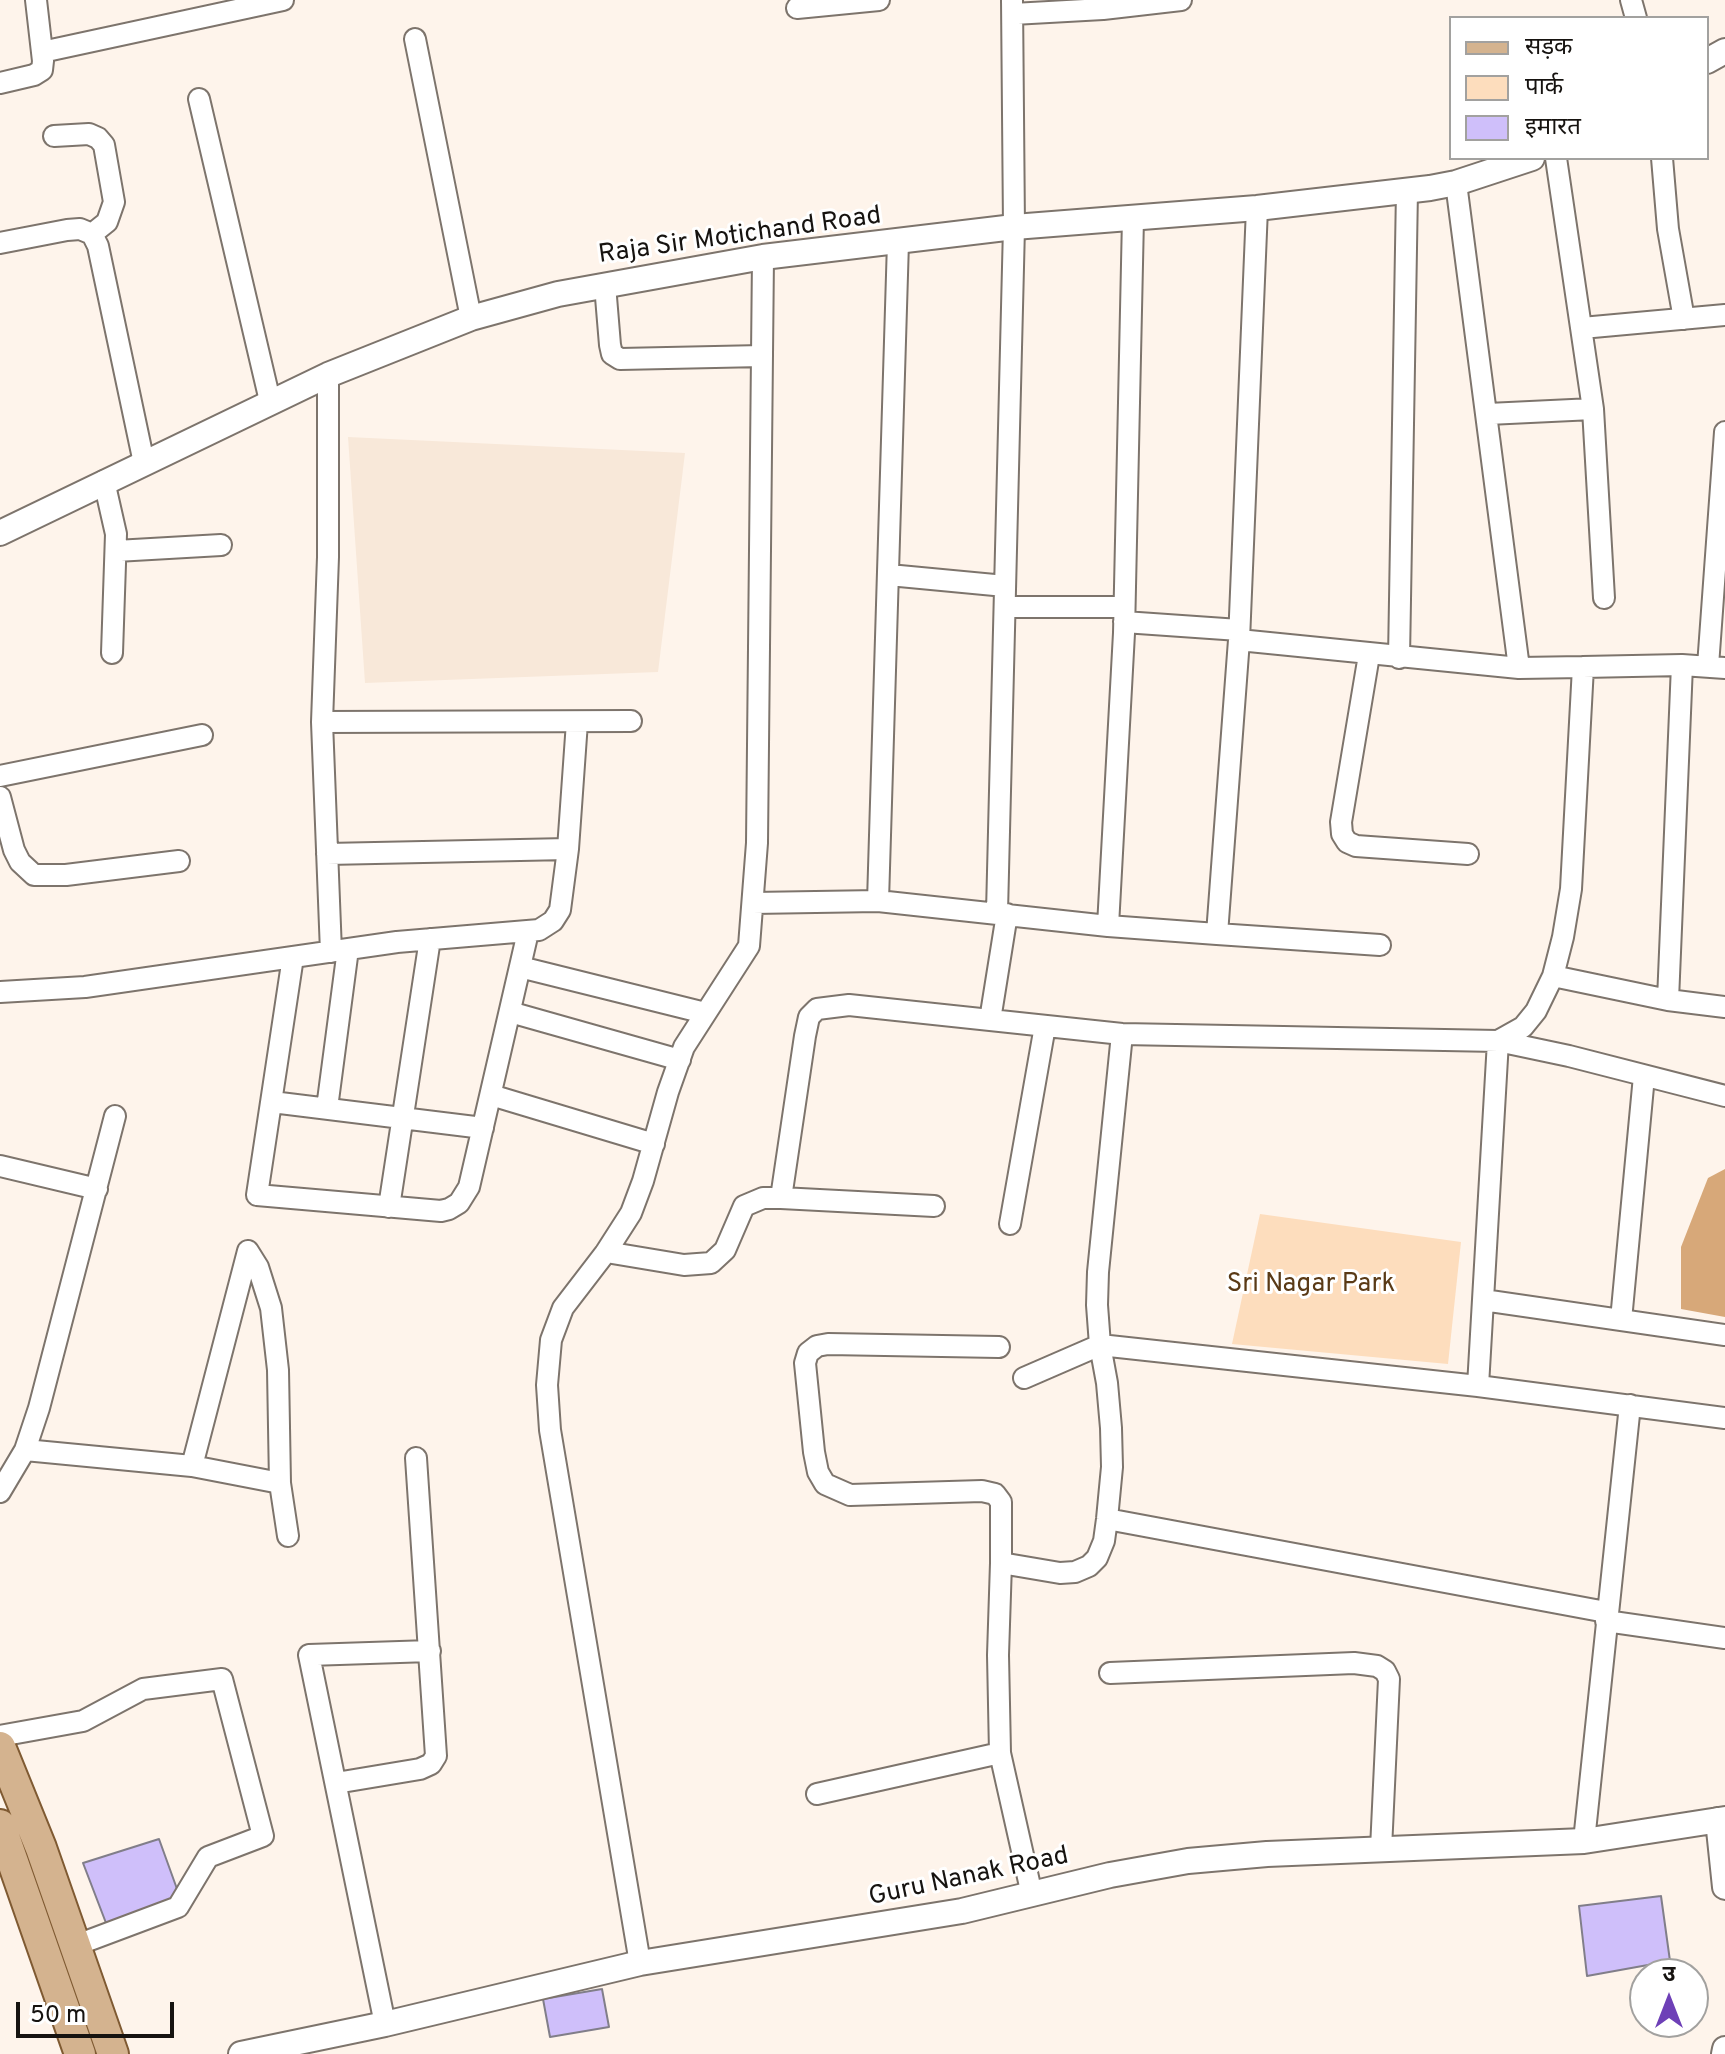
<!DOCTYPE html>
<meta charset="utf-8">
<style>
body{margin:0}
#map{position:relative;width:1725px;height:2054px;overflow:hidden;background:#fef4eb;font-family:Overpass,"Noto Sans Devanagari",sans-serif}
canvas{display:block}
.legend{position:absolute;left:1449px;top:16px;width:260px;height:144px;box-sizing:border-box;background:#fff;border:2px solid #a2a19f;margin:0;padding:10px 14px;list-style:none;font-size:24px;color:#161310}
.legend li{display:flex;align-items:center;gap:16px;height:40px}
.legend b{width:40px;border:2px solid #a2a19f}
.north{position:absolute;left:1629px;top:1958px;width:80px;height:80px;box-sizing:border-box;background:#fff;border:2px solid #a2a19f;border-radius:50%;rotate:0deg;font-size:22px;font-weight:700;line-height:32px;text-align:center;color:#161310}
.north::after{content:'';display:block;margin:auto;width:28px;height:36px;background:#6e40b7;clip-path:polygon(50% 0,100% 100%,50% 72%,0 100%)}
.scale{position:absolute;left:16px;top:2002px;width:158px;height:36px;box-sizing:border-box;border:4px solid #161310;border-top:0;padding-left:10px;font-size:24px;line-height:28px;white-space:nowrap;color:#161310;-webkit-text-stroke:6px #fff;paint-order:stroke}
</style>
<div id="map">
<canvas width="1725" height="2054"></canvas>
<ul class="legend">
<li><b style="height:10px;background:#d4b38f"></b>सड़क</li>
<li><b style="height:22px;background:#fdddbd"></b>पार्क</li>
<li><b style="height:22px;background:#cfbffa"></b>इमारत</li>
</ul>
<div class="north">उ</div>
<div class="scale">50 m</div>
</div>
<script>
const c = document.querySelector('canvas').getContext('2d');
c.lineJoin = 'round';
function fill(path, color) { c.fillStyle = color; c.fill(path, 'evenodd'); }
const toPath = rows => new Path2D(rows.map(r => 'M' + r).join(''));
function stroke(path, color, width, dash) { c.strokeStyle = color; c.lineWidth = width; c.lineCap = dash ? 'butt' : 'round'; c.setLineDash(dash || []); c.stroke(path); }
function label(font, color, halo, rows, align = 'center') {
  c.font = font + ' Overpass,sans-serif'; c.lineWidth = 6; c.setLineDash([]); c.textBaseline = 'middle'; c.strokeStyle = halo; c.fillStyle = color; for (const [text, x, y, turn = 0] of rows) {
    c.save(); c.translate(x, y); c.rotate((+turn || 0) * Math.PI / 180); c.textAlign = isNaN(turn) ? turn : align; if (halo) c.strokeText(text, 0, 0); c.fillText(text, 0, 0); c.restore();
  }
}
fill(toPath([
 [348,437,685,453,658,672,365,683]
]), '#f8e8d9');
fill(toPath([
 [1260,1214,1461,1242,1448,1364,1232,1344]
]), '#fdddbd');
fill(toPath([
 [1725,1169,1725,1317,1681,1309,1681,1247,1708,1178]
]), '#d7a879');
const building = toPath([
 [159,1839,181,1900,106,1923,83,1863,159,1839],
 [1661,1896,1670,1961,1587,1976,1579,1906,1661,1896],
 [602,1989,609,2027,550,2037,543,1999,602,1989]
]);
fill(building, '#cfbffa');
stroke(building, '#817e89', 2);
const minor = toPath([
 [1631,0,1636,18],
 [797,8,879,0],
 [1013,14,1103,9,1181,0],
 [415,39,471,318],
 [42,52,283,0],
 [0,83,34,75,42,70,43,61,36,0],
 [199,99,270,401],
 [54,136,89,134,98,138,104,145,114,202,107,222,92,234],
 [1556,158,1593,409],
 [1662,158,1668,229,1684,319],
 [1456,183,1519,668],
 [0,243,67,230,80,229,92,234,98,246,144,463],
 [605,285,610,345,612,354,620,359,762,356],
 [1582,328,1725,315],
 [328,375,328,557,322,722,331,952],
 [1488,414,1593,409,1604,598],
 [104,481,116,534,112,653],
 [116,551,221,545],
 [889,575,1005,586],
 [1005,607,1124,607],
 [1124,622,1239,630],
 [1369,655,1341,822,1342,834,1347,842,1356,846,1468,854],
 [1399,658,1407,190],
 [1708,666,1725,432],
 [1583,667,1682,665,1725,668],
 [322,722,631,721],
 [0,776,202,735],
 [0,797,14,850,20,862,34,875,66,875,179,861],
 [327,854,568,849],
 [878,901,898,242],
 [753,903,878,901,1108,926,1217,934,1239,640,1257,208],
 [997,912,1014,227,1012,0],
 [1108,926,1124,633,1133,218],
 [1217,934,1380,945],
 [293,957,257,1195,441,1211,449,1209,459,1203,469,1187,528,932],
 [520,967,705,1013],
 [1553,976,1668,1000,1725,1007],
 [0,992,85,987,397,942,539,930,553,921,560,910,568,849,577,722],
 [1668,1000,1682,665],
 [510,1012,680,1060],
 [990,1020,1007,914],
 [1122,1034,1098,1272,1097,1305,1100,1345,1478,1386,1498,1041,1569,1056,1725,1096],
 [491,1095,654,1144],
 [272,1102,483,1128],
 [327,1108,348,949],
 [0,1166,97,1189],
 [934,1206,781,1198,805,1036,809,1017,817,1009,849,1005,1122,1034,1498,1041,1523,1027,1536,1011,1553,976,1563,937,1571,889,1583,667,1519,668,1239,640],
 [389,1207,430,939],
 [1010,1224,1045,1026],
 [248,1251,258,1267,271,1308,278,1370,280,1483,288,1536],
 [606,1252,684,1265,711,1263,725,1250,744,1206,763,1198,781,1198],
 [1483,1300,1725,1335],
 [1621,1320,1644,1076],
 [999,1347,828,1344,817,1346,808,1353,805,1363,814,1452,818,1472,825,1484,850,1495,982,1491,995,1494,1001,1502,1001,1563],
 [1024,1378,1100,1345,1107,1383,1111,1428,1112,1467,1107,1519,1104,1541,1097,1558,1089,1566,1075,1572,1060,1573,1001,1563,998,1655,1000,1753,1032,1895],
 [1478,1386,1725,1418],
 [25,1450,192,1466,280,1483],
 [192,1466,248,1251],
 [0,1492,25,1450,39,1408,115,1116],
 [1107,1519,1606,1612],
 [1606,1621,1725,1638],
 [1110,1673,1354,1663,1377,1666,1385,1671,1389,1679,1381,1849],
 [0,1736,83,1721,143,1689,222,1679,263,1836,208,1857,178,1907,74,1946],
 [336,1783,420,1769,431,1764,436,1756,416,1458],
 [817,1794,1000,1753],
 [1584,1841,1630,1405],
 [640,1963,550,1430,547,1385,551,1340,563,1308,606,1252,631,1213,643,1181,668,1092,684,1047,749,946,757,843,763,257],
 [385,2024,309,1655,430,1651]
]);
const tertiary = toPath([
 [1707,61,1725,51],
 [0,533,328,375,471,318,558,294,763,257,1014,227,1257,208,1430,188,1456,183,1532,158],
 [1718,1820,1725,1887],
 [241,2054,385,2024,640,1963,962,1911,1110,1875,1188,1861,1267,1854,1584,1841,1725,1819],
 [1724,2054,1725,2049]
]);
const primary = toPath([
 [0,1747,41,1848,113,2054],
 [0,1825,80,2054]
]);
stroke(minor, '#7d746c', 24);
stroke(tertiary, '#7d746c', 28);
stroke(primary, '#7f5a32', 34);
stroke(minor, '#fff', 20);
stroke(tertiary, '#fff', 24);
stroke(primary, '#d4b38f', 30);
label('26px', '#161310', '#fff', [
 ["Raja Sir Motichand Road",740,237,-8],
 ["Guru Nanak Road",969,1878,-12]
]);
label('26px', '#5a3a16', '#fff', [
 ["Sri Nagar Park",1311,1286]
]);
</script>
